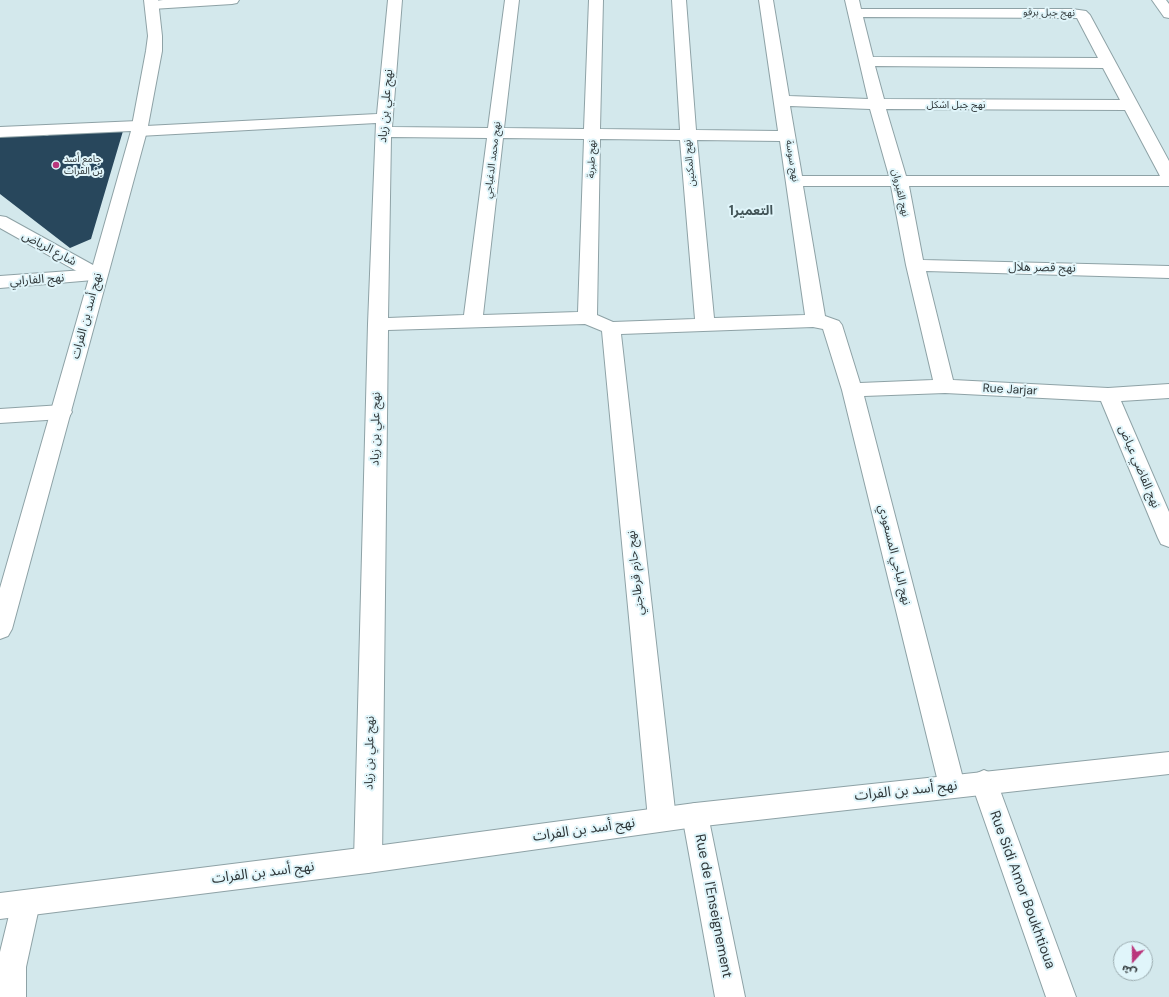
<!DOCTYPE html>
<meta charset="utf-8">
<style>
body{margin:0}
#map{position:relative;width:1169px;height:997px;overflow:hidden;background:#d3e8ec;font-family:"DM Sans","Noto Sans Arabic",sans-serif}
canvas{display:block}
.north{position:absolute;left:1113px;top:941px;width:40px;height:40px;box-sizing:border-box;background:#e0f5fa;border:1px solid #99a9ad;border-radius:50%;rotate:201deg;font-size:11px;font-weight:700;line-height:16px;text-align:center;color:#2f3739}
.north::after{content:'';display:block;margin:auto;width:14px;height:18px;background:#ba367c;clip-path:polygon(50% 0,100% 100%,50% 72%,0 100%)}
</style>
<div id="map">
<canvas width="1169" height="997"></canvas>
<div class="north">ش</div>
</div>
<script>
const c = document.querySelector('canvas').getContext('2d');
c.lineJoin = 'round';
function fill(path, color) { c.fillStyle = color; c.fill(path, 'evenodd'); }
const toPath = rows => new Path2D(rows.map(r => 'M' + r).join(''));
function stroke(path, color, width, dash) { c.strokeStyle = color; c.lineWidth = width; c.lineCap = dash ? 'butt' : 'round'; c.setLineDash(dash || []); c.stroke(path); }
function label(font, color, halo, rows, align = 'center') {
  c.font = font + ' "DM Sans","Noto Sans Arabic",sans-serif'; c.lineWidth = 4; c.setLineDash([]); c.textBaseline = 'middle'; c.strokeStyle = halo; c.fillStyle = color; for (const [text, x, y, turn = 0] of rows) {
    c.save(); c.translate(x, y); c.rotate((+turn || 0) * Math.PI / 180); c.textAlign = isNaN(turn) ? turn : align; if (halo) c.strokeText(text, 0, 0); c.fillText(text, 0, 0); c.restore();
  }
}
fill(toPath([
 [123,131,91,239,70,248,0,194,0,136,47,136,53,133]
]), '#28475c');
const street = toPath([
 [163,0,239,0,237,3,232,4,152,9,147,8,145,5,147,2,163,0],
 [388,0,402,0,392,127,488,128,505,0,519,0,504,128,584,129,589,0,603,0,600,129,680,130,672,0,686,0,696,130,778,131,759,0,773,0,789,96,868,99,845,0,859,0,861,9,1072,9,1086,11,1090,15,1169,161,1169,186,909,186,923,260,1169,266,1169,278,926,271,953,380,1108,388,1169,384,1169,398,1121,401,1169,512,1169,547,1161,544,1158,538,1101,401,945,393,864,396,965,786,961,794,952,798,943,794,939,786,842,390,823,329,813,327,621,334,676,819,672,828,662,831,652,828,648,819,602,331,585,324,388,330,382,860,378,869,368,873,358,869,354,860,368,324,376,123,139,136,133,134,131,131,0,137,0,127,138,121,144,123,146,126,377,114,388,0],
 [863,17,1077,18,1098,58,873,57,863,17],
 [875,66,1103,68,1120,100,884,99,875,66],
 [790,106,870,109,889,176,802,176,790,106],
 [886,109,1125,110,1160,176,906,176,886,109],
 [391,137,487,138,464,315,388,318,391,137],
 [503,138,584,139,578,312,483,315,503,138],
 [600,139,680,140,695,319,613,322,597,315,600,139],
 [697,140,780,141,805,315,714,318,697,140],
 [803,186,891,186,906,265,933,380,860,383,842,325,839,321,825,316,803,186],
 [98,269,105,271,107,275,105,279,0,288,0,276,98,269],
 [62,405,69,407,72,412,69,417,62,419,0,423,0,409,62,405],
 [984,770,993,774,997,782,1076,997,1046,997,971,782,975,774,984,770],
 [695,803,705,806,708,815,745,997,715,997,682,815,685,806,695,803],
 [26,890,36,894,40,903,26,967,26,997,0,997,0,952,12,903,16,894,26,890]
]);
const secondary = toPath([
 [144,0,158,0,162,36,162,51,147,131,12,629,8,636,0,639,0,588,89,278,0,228,0,216,6,217,93,265,131,131,146,51,148,36,144,0],
 [1169,752,1169,774,695,827,368,873,0,919,0,893,368,847,695,803,1169,752]
]);
const primary = toPath([
 [1152,0,1166,0,1169,4,1169,18,1164,17,1152,0]
]);
stroke(street, '#8ea2a6', 2);
stroke(secondary, '#8ea2a6', 2);
stroke(primary, '#8ea2a6', 2);
fill(street, '#fff');
fill(secondary, '#fff');
fill(primary, '#fff');
for (const [x, y, r, color] of [
 [56,165,4,"#ba367c"]
]) { const dot = new Path2D(); dot.arc(x, y, r, 0, 2 * Math.PI); c.fillStyle = color; c.fill(dot); stroke(dot, '#e0f5fa', 1.5); }
label('10px', '#2f3739', '#e0f5fa', [
 ["نهج جبل برقو",1049,13,1],
 ["نهج جبل اشكل",956,105],
 ["نهج طبربة",592,159,-88],
 ["نهج محمد الدغباجي",493,160,-83],
 ["نهج سوسة",792,161,81],
 ["نهج المكنين",690,163,-96],
 ["نهج القيروان",900,193,77]
]);
label('10px', '#2f3739', '#e0f5fa', [
 ["جامع أسد",64,159],
 ["بن الفرات",64,171]
], 'left');
label('12px', '#2f3739', '#e0f5fa', [
 ["نهج علي بن زياد",386,106,-85],
 ["شارع الرياض",49,249,28],
 ["نهج قصر هلال",1042,268,1],
 ["نهج الفارابي",37,280,-4],
 ["نهج أسد بن الفرات",87,316,-75],
 ["Rue Jarjar",1010,390,3],
 ["نهج علي بن زياد",376,429,-89],
 ["نهج القاضي عياض",1139,467,67],
 ["نهج الباجي المسعودي",894,555,76],
 ["نهج حازم قرطاجني",636,573,-96],
 ["نهج علي بن زياد",370,753,-89]
]);
label('bold 13px', '#425457', '#e0f5fa', [
 ["التعمير1",751,212]
]);
label('14px', '#2f3739', '#e0f5fa', [
 ["نهج أسد بن الفرات",906,791,-6],
 ["نهج أسد بن الفرات",584,830,-8],
 ["نهج أسد بن الفرات",263,873,-7],
 ["Rue Sidi Amor Boukhtioua",1022,890,70],
 ["Rue de l'Enseignement",713,906,79]
]);
</script>
